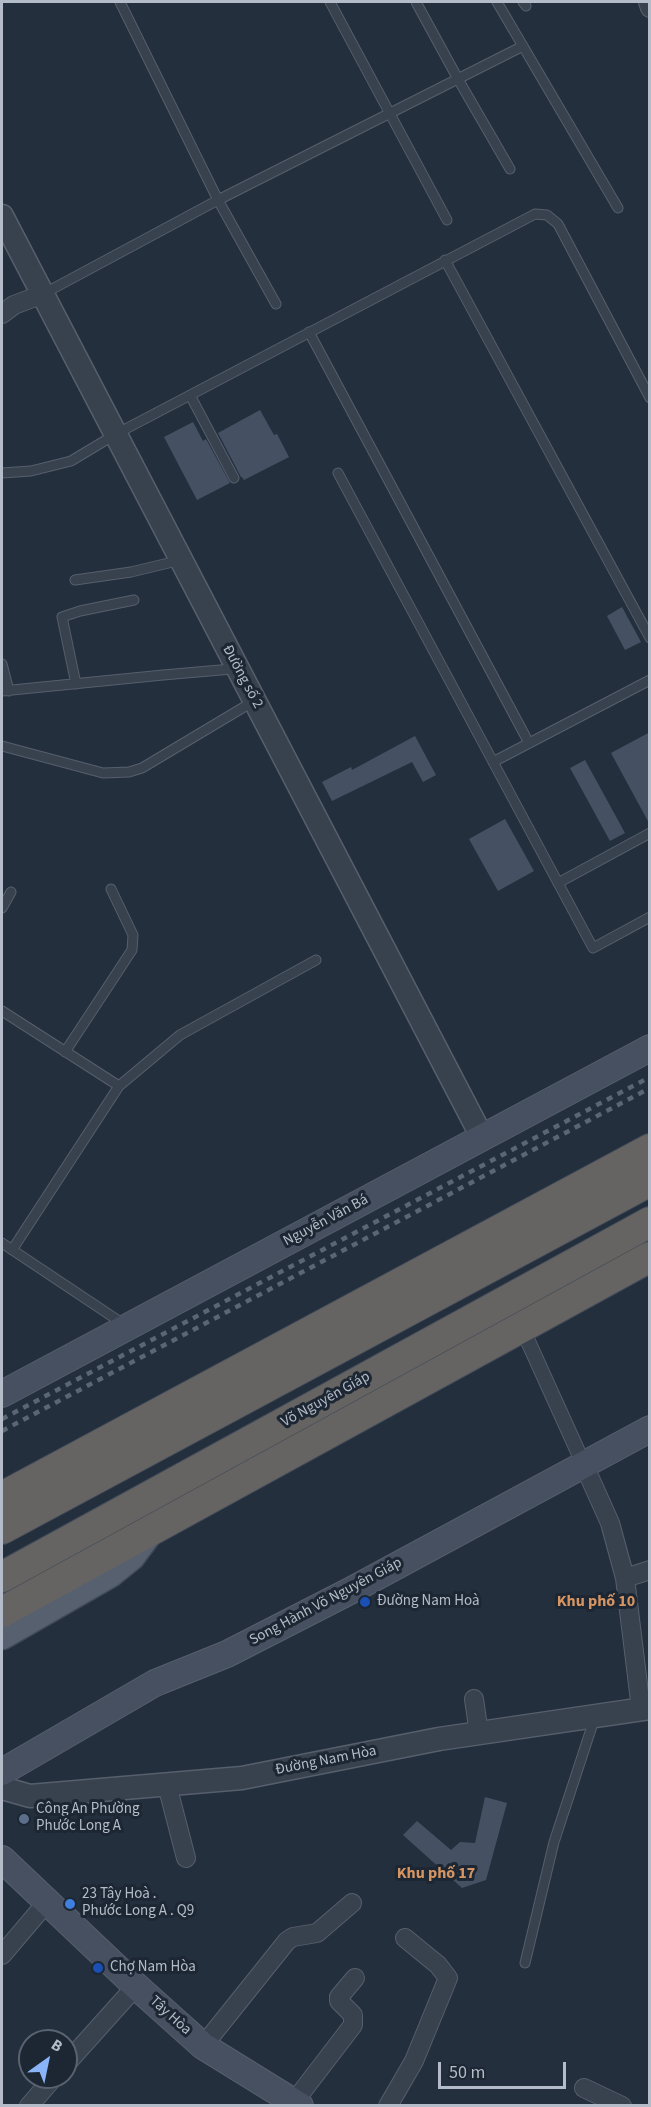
<!DOCTYPE html>
<meta charset="utf-8">
<style>
body{margin:0}
#map{position:relative;width:651px;height:2107px;overflow:hidden;background:#242f3e;font-family:"Source Sans 3",sans-serif}
canvas{display:block}
.frame{position:absolute;inset:0;border:3px solid #b4bcc9;pointer-events:none}
.north{position:absolute;left:18px;top:2029px;width:60px;height:60px;box-sizing:border-box;background:#1d2633;border:2px solid #59626f;border-radius:50%;rotate:33deg;font-size:16px;font-weight:700;line-height:24px;text-align:center;color:#b4bcc9}
.north::after{content:'';display:block;margin:auto;width:21px;height:27px;background:#8ab4f8;clip-path:polygon(50% 0,100% 100%,50% 72%,0 100%)}
.scale{position:absolute;left:438px;top:2062px;width:128px;height:27px;box-sizing:border-box;border:3px solid #b4bcc9;border-top:0;padding-left:8px;font-size:18px;line-height:21px;white-space:nowrap;color:#b4bcc9;-webkit-text-stroke:4px #1d2633;paint-order:stroke}
</style>
<div id="map">
<canvas width="651" height="2107"></canvas>
<div class="frame"></div>
<div class="north">B</div>
<div class="scale">50 m</div>
</div>
<script>
const c = document.querySelector('canvas').getContext('2d');
c.lineJoin = 'round';
function fill(path, color) { c.fillStyle = color; c.fill(path, 'evenodd'); }
const toPath = rows => new Path2D(rows.map(r => 'M' + r).join(''));
function stroke(path, color, width, dash) { c.strokeStyle = color; c.lineWidth = width; c.lineCap = dash ? 'butt' : 'round'; c.setLineDash(dash || []); c.stroke(path); }
function label(font, color, halo, rows, align = 'center') {
  c.font = font + ' "Source Sans 3",sans-serif'; c.lineWidth = 6; c.setLineDash([]); c.textBaseline = 'middle'; c.strokeStyle = halo; c.fillStyle = color; for (const [text, x, y, turn = 0] of rows) {
    c.save(); c.translate(x, y); c.rotate((+turn || 0) * Math.PI / 180); c.textAlign = isNaN(turn) ? turn : align; if (halo) c.strokeText(text, 0, 0); c.fillText(text, 0, 0); c.restore();
  }
}
fill(toPath([
 [260,410,274,435,277,434,289,457,244,480,242,477,241,477,218,433],
 [193,422,203,441,206,439,230,483,197,500,164,437],
 [622,607,641,642,625,650,607,616],
 [650,732,650,825,611,753],
 [415,736,436,775,423,782,412,762,332,801,322,782,351,767,352,770],
 [585,760,625,833,610,841,570,768],
 [505,819,534,871,498,891,469,839],
 [485,1797,507,1803,486,1880,462,1888,403,1835,417,1821,451,1850,460,1842,475,1843]
]), '#455162');
const service = toPath([
 [120,2,218,200,276,304],
 [330,2,447,220],
 [416,2,458,79,510,169],
 [497,2,618,208],
 [523,2,526,6],
 [445,260,650,638],
 [43,294,218,200,523,46],
 [309,332,529,743],
 [190,395,234,478],
 [2,473,31,471,71,461,116,434,535,214,547,215,558,224,650,398],
 [338,473,593,948,650,917],
 [75,580,131,572,181,560],
 [2,664,9,691],
 [76,684,62,617,80,611,134,600],
 [2,691,163,675,232,669,237,671],
 [2,746,103,773,129,772,142,768,254,701],
 [493,762,650,680],
 [558,883,650,833],
 [2,908,11,892],
 [2,1011,119,1086],
 [65,1052,132,950,133,935,111,889],
 [2,1243,125,1325],
 [12,1250,119,1086,180,1035,316,960],
 [525,1963,554,1842,595,1717]
]);
const pedestrian = toPath([
 [522,1328,584,1465]
]);
const minor = toPath([
 [648,2,650,8],
 [2,314,14,305,43,294],
 [584,1465,610,1523,625,1578,641,1709],
 [625,1578,650,1570],
 [474,1699,479,1734],
 [167,1785,186,1858],
 [2,1955,47,1902],
 [203,2046,287,1941,293,1937,317,1933,352,1903],
 [66,2064,136,1986],
 [584,2088,622,2106],
 [294,2102,353,2025,353,2015,339,2001,339,1997,355,1978],
 [29,2106,54,2077],
 [388,2106,414,2061,448,1978,438,1965,405,1938]
]);
const tertiary = toPath([
 [2,216,482,1137],
 [2,1788,30,1796,242,1778,439,1739,650,1708]
]);
const secondary = toPath([
 [2,1394,650,1048],
 [2,1772,155,1683,227,1654,350,1591,650,1429],
 [2,1859,136,1986,203,2046,300,2106]
]);
const primary = toPath([
 [2,1635,110,1573,131,1556,148,1533]
]);
const trunk = toPath([
 [2,1497,650,1149],
 [2,1529,650,1181],
 [2,1577,650,1222],
 [2,1612,650,1257]
]);
stroke(service, '#565f6c', 11);
stroke(pedestrian, '#565f6c', 16);
stroke(minor, '#565f6c', 20);
stroke(tertiary, '#565f6c', 25);
stroke(secondary, '#565f6c', 28);
stroke(primary, '#414a57', 31);
stroke(trunk, '#434c59', 32);
stroke(service, '#38414e', 9);
stroke(pedestrian, '#38414e', 14);
stroke(minor, '#38414e', 18);
stroke(tertiary, '#38414e', 22);
stroke(secondary, '#465061', 26);
stroke(primary, '#56606e', 28);
stroke(trunk, '#656462', 30);
stroke(toPath([
 [2,1419,650,1077],
 [2,1431,650,1088]
]), '#5a6575', 4.5, [6, 6]);
for (const [x, y, r, color] of [
 [365,1602,6,"#1a4fb4"],
 [24,1819,6,"#5c6f8a"],
 [70,1904,6,"#3f7fe0"],
 [98,1968,6,"#1a4fb4"]
]) { const dot = new Path2D(); dot.arc(x, y, r, 0, 2 * Math.PI); c.fillStyle = color; c.fill(dot); stroke(dot, '#1d2633', 2); }
label('15px', '#b4bcc9', '#1d2633', [
 ["Đường số 2",242,677,62],
 ["Nguyễn Văn Bá",326,1221,-28],
 ["Võ Nguyên Giáp",326,1400,-29],
 ["Song Hành Võ Nguyên Giáp",326,1602,-28],
 ["Đường Nam Hòa",326,1761,-11],
 ["Tây Hòa",170,2016,42]
]);
label('15px', '#b4bcc9', '#1d2633', [
 ["Đường Nam Hoà",377,1602],
 ["Công An Phường",36,1810],
 ["Phước Long A",36,1827],
 ["23 Tây Hoà .",82,1895],
 ["Phước Long A . Q9",82,1912],
 ["Chợ Nam Hòa",110,1968]
], 'left');
label('bold 16px', '#d59563', '#1d2633', [
 ["Khu phố 10",596,1602],
 ["Khu phố 17",436,1874]
]);
</script>
